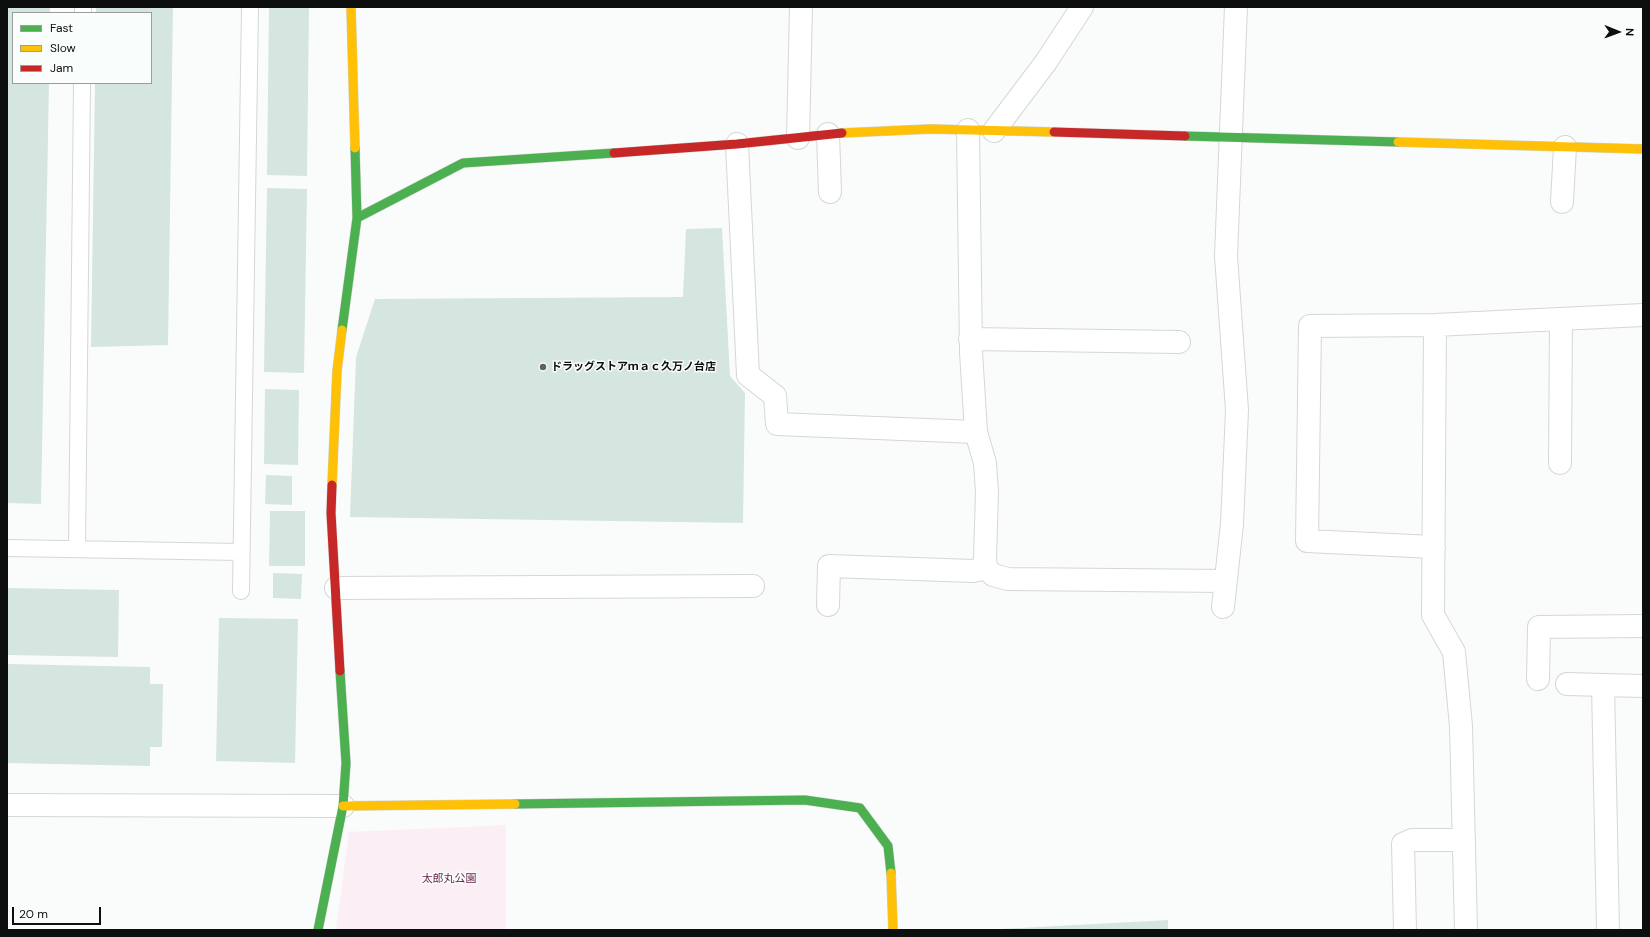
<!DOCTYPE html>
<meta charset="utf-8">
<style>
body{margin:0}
#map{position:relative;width:1650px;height:937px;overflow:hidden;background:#fafcfb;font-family:"DM Sans",sans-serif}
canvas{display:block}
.frame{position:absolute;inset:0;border:8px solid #0d0f0e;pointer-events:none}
.legend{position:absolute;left:12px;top:12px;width:140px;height:72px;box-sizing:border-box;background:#f9fdfb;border:1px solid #9b9e9c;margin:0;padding:5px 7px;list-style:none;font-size:12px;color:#0d0f0e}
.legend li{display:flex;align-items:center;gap:8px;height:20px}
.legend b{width:20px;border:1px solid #9b9e9c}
.north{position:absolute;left:1598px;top:12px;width:40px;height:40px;-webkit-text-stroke:3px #f9fdfb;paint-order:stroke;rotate:91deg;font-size:11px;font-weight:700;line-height:16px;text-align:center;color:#0d0f0e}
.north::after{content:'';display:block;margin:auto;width:14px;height:18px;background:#0d0f0e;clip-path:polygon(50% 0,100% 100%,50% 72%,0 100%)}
.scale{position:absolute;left:12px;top:907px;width:89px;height:18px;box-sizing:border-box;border:2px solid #0d0f0e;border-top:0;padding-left:5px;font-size:12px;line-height:14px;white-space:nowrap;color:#0d0f0e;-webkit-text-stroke:3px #f9fdfb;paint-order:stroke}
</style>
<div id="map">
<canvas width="1650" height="937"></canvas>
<div class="frame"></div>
<ul class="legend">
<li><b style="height:5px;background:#4caf50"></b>Fast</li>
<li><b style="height:5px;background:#ffc107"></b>Slow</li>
<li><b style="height:5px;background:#c62828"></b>Jam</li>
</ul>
<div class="north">N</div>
<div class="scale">20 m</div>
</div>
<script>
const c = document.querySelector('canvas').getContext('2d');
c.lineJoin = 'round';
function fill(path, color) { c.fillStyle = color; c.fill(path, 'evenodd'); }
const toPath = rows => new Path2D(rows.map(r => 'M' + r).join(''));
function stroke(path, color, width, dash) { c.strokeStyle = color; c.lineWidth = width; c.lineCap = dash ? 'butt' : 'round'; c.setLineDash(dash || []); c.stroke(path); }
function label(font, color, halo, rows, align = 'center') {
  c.font = font + ' "DM Sans","Noto Sans JP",sans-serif'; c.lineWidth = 3; c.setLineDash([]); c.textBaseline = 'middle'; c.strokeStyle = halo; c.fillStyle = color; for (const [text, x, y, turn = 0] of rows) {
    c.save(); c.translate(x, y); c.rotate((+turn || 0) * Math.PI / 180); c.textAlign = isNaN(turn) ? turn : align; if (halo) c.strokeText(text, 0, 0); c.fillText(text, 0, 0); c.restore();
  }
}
fill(toPath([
 [506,825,506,930,336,930,349,832]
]), '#fbeef4');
fill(toPath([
 [7,7,50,7,50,13,13,13,13,83,49,83,41,504,7,503],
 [96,7,173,7,168,345,91,347,95,83,151,83,151,13,96,13],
 [269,7,309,7,307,176,267,175],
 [267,188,307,189,304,373,264,372],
 [722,228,730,376,745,393,743,523,350,517,356,357,375,299,683,297,686,229],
 [265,389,299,390,298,465,264,464],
 [266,475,292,476,292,505,265,504],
 [270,511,305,511,305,566,269,566],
 [273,573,302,574,301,599,273,598],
 [7,588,119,590,118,657,7,655],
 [219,618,298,619,295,763,216,761],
 [7,664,150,667,150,684,163,684,162,747,150,747,150,766,7,763],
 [1168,920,1168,930,1002,930,1002,929]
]), '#d5e5e0');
const lane = toPath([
 [83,13,83,7],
 [7,548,241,552],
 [77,549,82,83],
 [241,591,250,7]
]);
const street = toPath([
 [968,130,971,352,976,432,985,463,987,492,985,559,986,568,993,575,1008,579,1225,581],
 [994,131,1046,62,1082,7],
 [828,134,830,192],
 [798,138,801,7],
 [737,144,748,375,775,396,777,424,976,432],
 [1562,202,1565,147],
 [970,339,1179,342],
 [1560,463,1561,319],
 [1434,547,1307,541,1310,326,1435,325],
 [336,588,753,586],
 [828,605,829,566,973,571,986,568],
 [1223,607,1232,524,1237,410,1226,256,1236,7],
 [1538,679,1539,627,1643,626],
 [1567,684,1643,686],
 [1603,685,1608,930],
 [7,805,343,806],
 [1405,930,1403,844,1412,840,1464,840],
 [1466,930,1461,726,1454,652,1433,615,1435,325,1643,315]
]);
const fast = toPath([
 [1185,136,1398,142],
 [357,218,463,163,614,153],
 [342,330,357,218,355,148],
 [515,804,805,800,860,808,888,846,891,873],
 [318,930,343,806,346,763,340,671]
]);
const slow = toPath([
 [351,7,355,148],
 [842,133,930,129,1054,132],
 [1398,142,1643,149],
 [332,485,337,371,342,330],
 [343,806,515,804],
 [891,873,893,930]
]);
const jam = toPath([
 [1054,132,1185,136],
 [614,153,737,144,842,133],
 [332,485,331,513,340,671]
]);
stroke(lane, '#d5d7d6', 18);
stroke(street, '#d5d7d6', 24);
stroke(fast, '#d5d7d6', 10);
stroke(slow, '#d5d7d6', 10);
stroke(jam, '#d5d7d6', 10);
stroke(lane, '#fefffe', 16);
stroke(street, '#fefffe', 22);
stroke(fast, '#4caf50', 9);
stroke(slow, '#ffc107', 9);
stroke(jam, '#c62828', 9);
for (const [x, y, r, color] of [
 [543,367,4,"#606261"]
]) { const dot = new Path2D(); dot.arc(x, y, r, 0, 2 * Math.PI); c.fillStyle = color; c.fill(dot); stroke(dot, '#f9fdfb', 1.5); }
label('bold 11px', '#0d0f0e', '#f9fdfb', [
 ["ドラッグストアｍａｃ久万ノ台店",551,367]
], 'left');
label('11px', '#681c49', '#f9fdfb', [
 ["太郎丸公園",449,879]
]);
</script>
